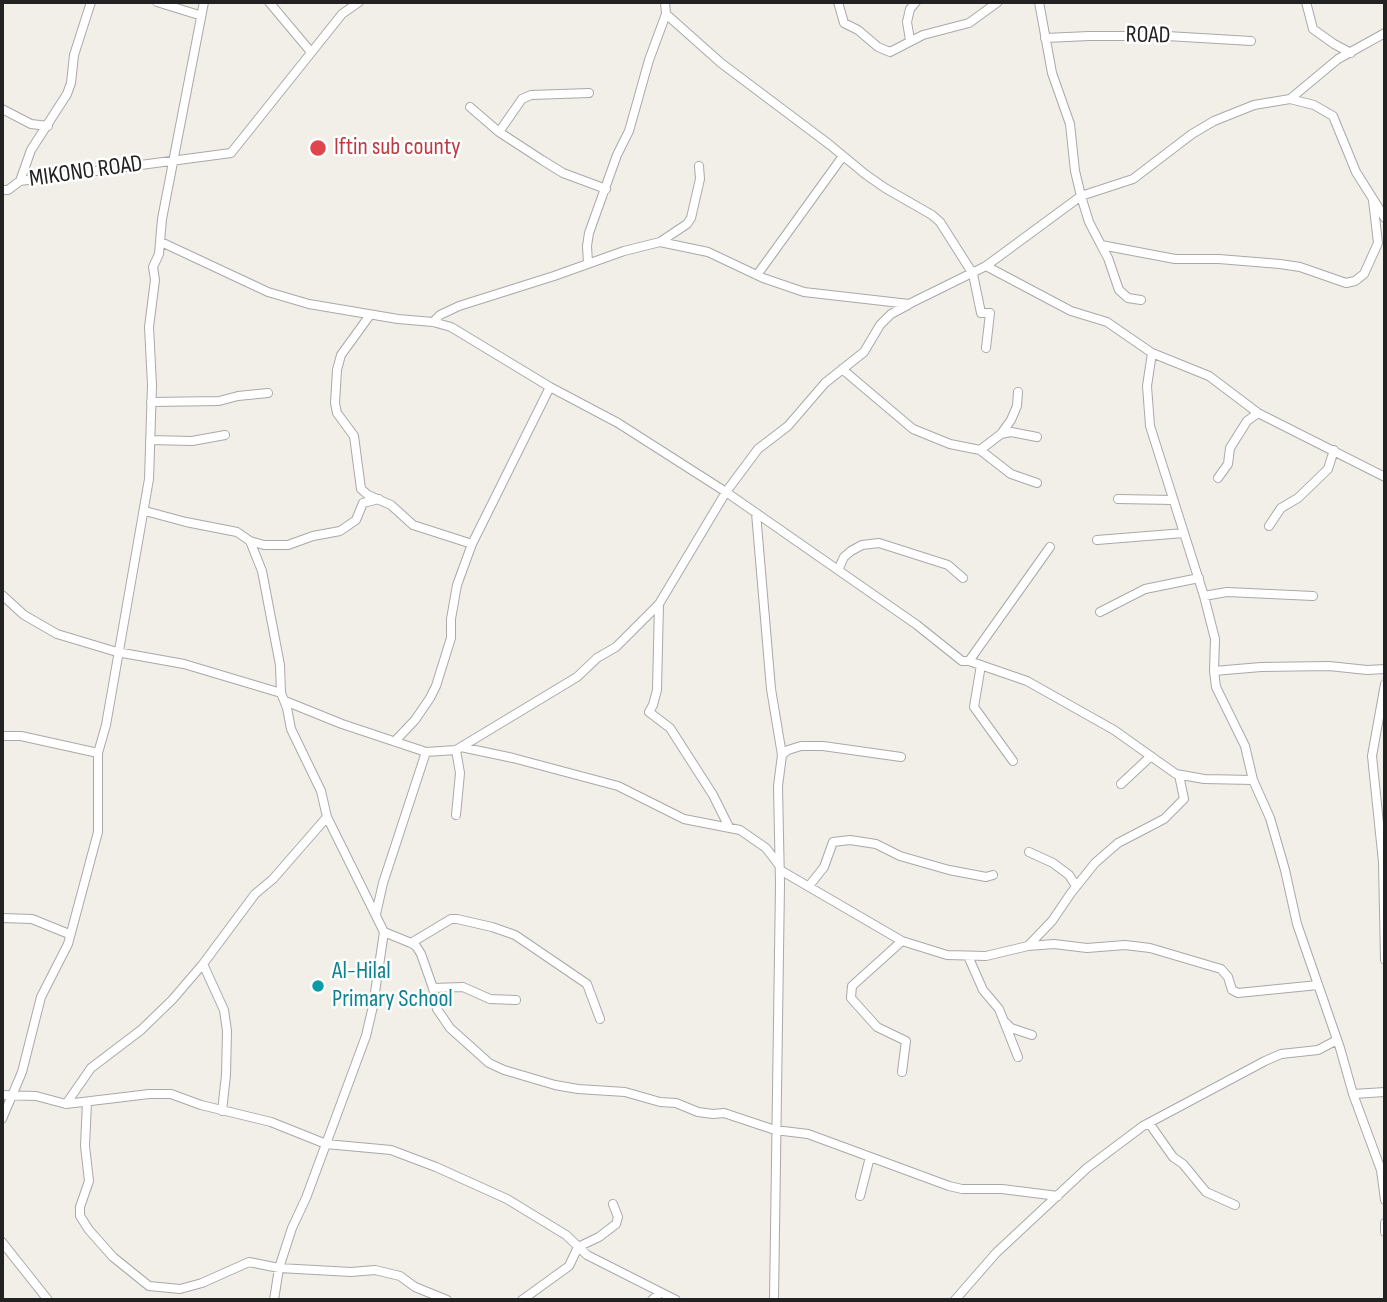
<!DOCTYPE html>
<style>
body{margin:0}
#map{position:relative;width:1387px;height:1302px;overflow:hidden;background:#f2efe9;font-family:"Sofia Sans Condensed",sans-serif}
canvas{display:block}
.frame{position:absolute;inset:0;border:4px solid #222;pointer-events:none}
</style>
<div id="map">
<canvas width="1387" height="1302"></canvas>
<div class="frame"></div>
</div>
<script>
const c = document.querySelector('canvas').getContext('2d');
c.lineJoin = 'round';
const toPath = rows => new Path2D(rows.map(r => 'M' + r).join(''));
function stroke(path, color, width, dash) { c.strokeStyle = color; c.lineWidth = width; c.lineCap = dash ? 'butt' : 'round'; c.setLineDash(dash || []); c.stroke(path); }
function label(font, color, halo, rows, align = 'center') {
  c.font = font + ' "Sofia Sans Condensed",sans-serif'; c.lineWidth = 5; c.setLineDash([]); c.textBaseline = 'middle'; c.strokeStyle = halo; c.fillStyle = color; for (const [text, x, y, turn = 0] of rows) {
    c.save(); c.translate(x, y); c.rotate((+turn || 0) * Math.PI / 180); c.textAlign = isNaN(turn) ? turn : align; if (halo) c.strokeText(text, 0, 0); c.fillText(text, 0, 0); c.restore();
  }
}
const minor = toPath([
 [157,2,199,15],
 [269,2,311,52],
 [838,2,844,23,858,30,878,47,890,52,923,35,969,23,998,2],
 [1039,2,1052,73,1070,124,1075,171,1081,196,1089,222,1101,245,1175,259,1219,259,1280,264,1300,267,1346,283,1355,281,1364,274,1378,243,1373,200],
 [1306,2,1313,29,1334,44,1351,53],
 [666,14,721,63,830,145,865,174,885,188,932,215,940,222,973,274,981,313,990,313,986,348],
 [1045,38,1089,36,1167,36,1251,41],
 [910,40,907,22,910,9,916,2],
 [1290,99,1314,105,1333,116,1356,172,1385,218],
 [470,107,499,132,542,160,563,173,606,189],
 [2,109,31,124,48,126],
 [499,132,522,99,531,95,589,93],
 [20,181,31,150,67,94,71,83,74,55,91,2],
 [2,190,8,190,20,181,231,153,342,14,359,2],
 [161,242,268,292,309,304,398,319,433,322,451,327,550,387,618,423,726,492,917,625,962,661,969,661,1050,547],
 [660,242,687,224,691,218,700,179,699,166],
 [1101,245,1108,258,1119,290,1128,298,1141,300],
 [588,263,587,246,589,233,617,155,629,131,649,60,666,14,665,2],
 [986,266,1071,311,1107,322,1152,353,1209,376,1258,413,1385,477],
 [757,275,843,156],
 [370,315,341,355,337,370,335,403,337,413,354,436,361,489,368,495,391,505,413,525,472,544],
 [433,322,440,315,459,306,554,276,624,251,660,242,708,252,763,278,804,292,909,304,986,266,1081,196,1133,179,1192,134,1214,121,1254,105,1290,99,1338,59,1385,33],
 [1152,353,1147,386,1150,426,1204,596,1215,639,1214,671,1216,687,1245,746,1253,780,1270,818,1285,870,1297,924,1340,1048,1353,1094,1381,1170,1385,1200],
 [842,369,913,429,950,444,980,450,1011,474,1037,483],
 [151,402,219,401,238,396,268,393],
 [1001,434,1011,432,1037,437],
 [150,440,192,441,225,435],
 [980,450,1001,434,1011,420,1017,406,1018,392],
 [1218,478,1228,464,1230,448,1247,421,1258,413],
 [1118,499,1173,500],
 [145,511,186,522,237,532,250,541,262,571,280,665,281,693,287,708,291,729,321,791,327,817,384,932,373,1006,366,1036,306,1198,292,1228,279,1268,274,1300],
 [756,513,771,689,782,755,778,786,780,884,774,1300],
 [1269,526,1281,508,1298,498,1328,469,1334,450],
 [1097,540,1184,533],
 [250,541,264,545,288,545,313,536,340,531,356,520,363,503,379,499],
 [838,570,844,557,851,551,862,545,879,543,948,565,963,578],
 [2,595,24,615,57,634,117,652,184,664,281,693],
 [1204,596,1227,592,1313,596],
 [659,604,657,690,653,705,649,712,670,728,713,795,729,827],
 [1100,612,1145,589,1199,578],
 [969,661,1027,681,1114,730,1176,774,1204,779,1253,780],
 [981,665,974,707,1013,761],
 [1214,671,1261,667,1329,666,1367,670,1385,669],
 [1385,684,1372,756,1383,862,1385,960],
 [285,701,342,724,426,752,456,750,577,677,597,658,616,647,659,604,726,492,758,449,788,426,825,383,864,352,880,325,891,314,908,305],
 [2,736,21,736,98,753],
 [396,740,415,720,430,698,436,686,451,638,451,619,457,585,472,544,550,387],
 [461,747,513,758,618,786,684,819,740,830,766,848,779,865],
 [456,750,460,773,456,815],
 [782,755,788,750,801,746,823,746,901,757],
 [1121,784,1151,756],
 [1029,852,1053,863,1069,875,1076,886],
 [780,870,902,941,947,955,986,956,1028,946,1052,921,1071,893,1095,863,1118,843,1164,819,1184,799,1179,775],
 [809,886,824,867,833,842,850,840,876,844,900,856,949,870,986,877,993,875],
 [376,914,383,883,426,752],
 [2,918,32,919,69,934],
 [384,932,411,943,451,919,457,919,492,927,515,935,587,984,600,1019],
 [411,943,416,946,421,954,433,988,437,1009,450,1028,489,1063,504,1070,555,1085,578,1089,625,1092,660,1102,676,1103,698,1112,713,1114,724,1113,775,1130,808,1134,949,1186,962,1189,1002,1189,1058,1196],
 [1028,946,1054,944,1087,948,1125,945,1150,948,1221,969,1228,977,1232,990,1238,993,1318,985],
 [968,956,983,990,999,1009,1018,1057],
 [203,964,224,1010,227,1031,226,1075,222,1111],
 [433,988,463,987,490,999,516,1000],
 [1005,1022,1011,1028,1032,1035],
 [902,1072,906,1041,877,1027,851,998,852,986,902,941],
 [1353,1094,1385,1092],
 [2,1095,36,1096,66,1104,149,1094,171,1094,201,1105,271,1122,326,1144,391,1150,436,1167,507,1199,566,1235,587,1255,676,1300],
 [87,1102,85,1146,89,1181,80,1207,80,1216,89,1230,113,1257,149,1286,180,1289,202,1283,249,1262,279,1268,351,1272,375,1270,400,1276,415,1287,447,1300],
 [66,1104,91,1068,141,1030,172,1000,203,964,255,894,273,879,327,817],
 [2,1119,22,1072,41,997,68,944,98,832,98,753,106,725,149,479,152,385,149,327,155,280,153,267,159,254,162,219,204,2],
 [1149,1123,1173,1157,1183,1164,1206,1192,1235,1205],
 [860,1196,870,1157],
 [1385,1223,1385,1232],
 [2,1242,48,1300],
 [522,1300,569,1266,578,1247,599,1237,616,1224,618,1217,613,1204],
 [652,1300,660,1293],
 [955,1300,996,1253,1087,1168,1143,1126,1265,1061,1281,1054,1318,1050,1337,1040]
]);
stroke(minor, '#a9a9a9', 10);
stroke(minor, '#fff', 8);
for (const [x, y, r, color] of [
 [318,148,9,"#e0444e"],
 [318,986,7,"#0f9aa8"]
]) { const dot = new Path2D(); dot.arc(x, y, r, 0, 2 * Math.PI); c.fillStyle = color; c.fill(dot); stroke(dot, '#fff', 2.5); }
label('24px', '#222', '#fff', [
 ["ROAD",1148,36,1],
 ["MIKONO ROAD",86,172,-8]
]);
label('24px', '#be3a42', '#fff', [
 ["Iftin sub county",334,148]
], 'left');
label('24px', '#0d838f', '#fff', [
 ["Al-Hilal",332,972],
 ["Primary School",332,1000]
], 'left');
</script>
